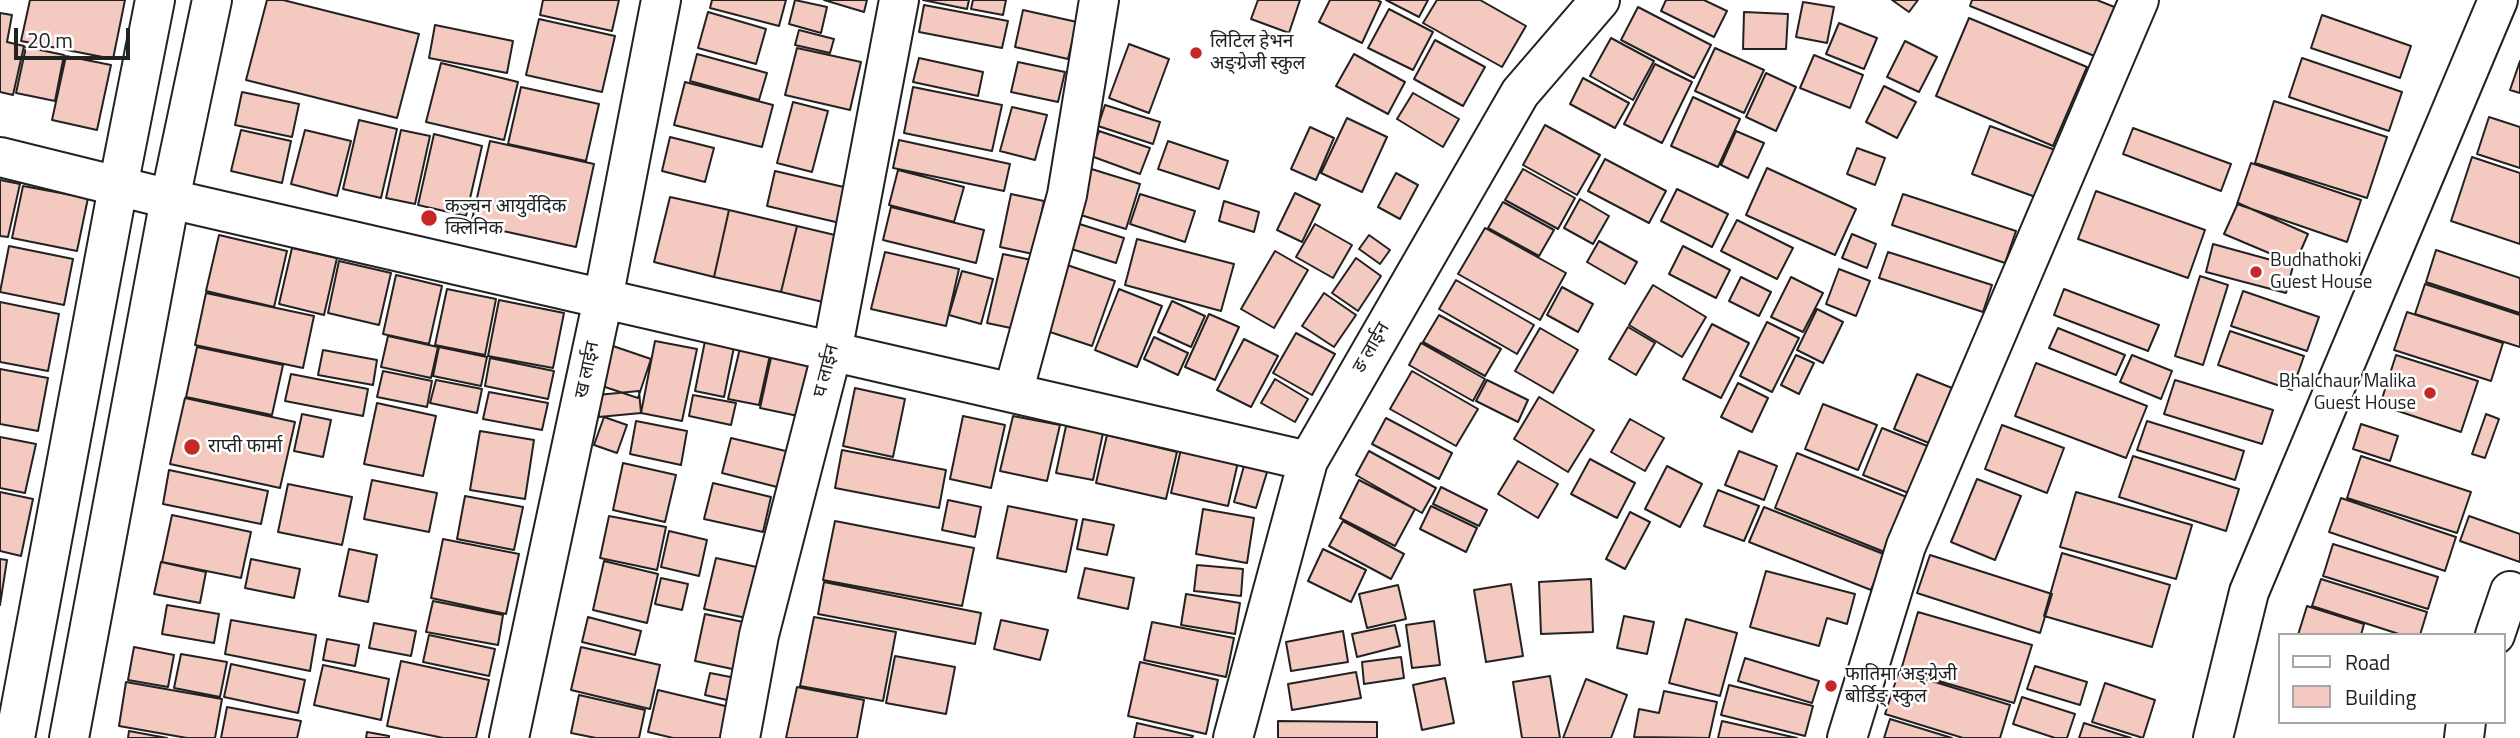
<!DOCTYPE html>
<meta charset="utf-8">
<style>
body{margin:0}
#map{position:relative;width:2520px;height:738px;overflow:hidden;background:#fff;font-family:"Titillium Web",sans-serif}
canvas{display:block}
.legend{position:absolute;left:2278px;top:633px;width:228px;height:91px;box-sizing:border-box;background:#fff;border:2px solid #a7a7a7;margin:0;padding:9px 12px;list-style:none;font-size:21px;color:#222}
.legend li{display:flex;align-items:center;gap:14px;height:35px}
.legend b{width:35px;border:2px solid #a7a7a7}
.scale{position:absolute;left:14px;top:28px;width:116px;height:32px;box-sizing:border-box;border:4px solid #222;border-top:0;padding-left:9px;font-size:21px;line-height:24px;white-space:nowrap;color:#222;-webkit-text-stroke:5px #fff;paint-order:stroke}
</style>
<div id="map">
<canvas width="2520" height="738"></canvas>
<ul class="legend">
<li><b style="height:9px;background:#fff"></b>Road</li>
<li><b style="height:19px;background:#f3c9c0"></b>Building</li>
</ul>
<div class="scale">20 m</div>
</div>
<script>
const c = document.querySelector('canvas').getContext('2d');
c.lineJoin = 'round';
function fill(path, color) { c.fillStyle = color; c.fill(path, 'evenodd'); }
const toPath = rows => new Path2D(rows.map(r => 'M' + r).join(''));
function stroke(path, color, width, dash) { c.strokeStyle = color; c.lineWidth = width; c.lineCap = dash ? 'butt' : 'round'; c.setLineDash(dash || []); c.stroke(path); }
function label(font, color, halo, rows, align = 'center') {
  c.font = font + ' "Titillium Web","Noto Sans Devanagari",sans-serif'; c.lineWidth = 5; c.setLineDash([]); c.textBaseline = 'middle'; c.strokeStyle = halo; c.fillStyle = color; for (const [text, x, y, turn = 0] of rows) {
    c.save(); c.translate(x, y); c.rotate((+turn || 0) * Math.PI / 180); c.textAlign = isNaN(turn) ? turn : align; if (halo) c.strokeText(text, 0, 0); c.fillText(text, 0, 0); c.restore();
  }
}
const building = toPath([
 [30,0,125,0,113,59,21,41,30,0],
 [267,0,283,0,419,34,397,118,246,80,267,0],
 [543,0,619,0,612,31,540,15,543,0],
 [712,0,786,0,779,26,710,8,712,0],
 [795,0,827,7,821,33,789,24,795,0],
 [824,0,867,0,864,12,824,0],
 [923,0,969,0,967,9,923,0],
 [973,0,1006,0,1003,15,971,9,973,0],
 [1258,0,1300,0,1289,33,1251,19,1258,0],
 [1330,0,1377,0,1381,2,1362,43,1319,22,1330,0],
 [1386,0,1428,0,1419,17,1386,0],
 [1437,0,1480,0,1526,26,1502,67,1423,23,1437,0],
 [1666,0,1704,0,1727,11,1714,37,1661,11,1666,0],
 [1892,0,1918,0,1909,12,1892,0],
 [1972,0,2097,0,2117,8,2097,57,1970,6,1972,0],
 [1803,2,1834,7,1827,43,1796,37,1803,2],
 [924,5,1008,21,1002,48,919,32,924,5],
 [1638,7,1711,45,1694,78,1621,40,1638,7],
 [1389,9,1433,32,1413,70,1368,48,1389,9],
 [1023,10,1077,22,1068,59,1015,47,1023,10],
 [708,12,766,29,756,64,698,48,708,12],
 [1744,12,1788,14,1786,49,1743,49,1744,12],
 [0,13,12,15,7,42,24,46,13,95,0,92,0,13],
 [2322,15,2411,46,2400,78,2311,48,2322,15],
 [1969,18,2087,67,2053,146,1936,96,1969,18],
 [539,19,615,36,602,92,526,75,539,19],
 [1839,23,1877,38,1864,69,1826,54,1839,23],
 [435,25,513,41,507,73,429,58,435,25],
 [799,30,834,39,830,53,795,45,799,30],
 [1611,38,1654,61,1633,100,1590,76,1611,38],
 [1435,40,1485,67,1463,106,1414,79,1435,40],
 [1905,41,1937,57,1919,92,1887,77,1905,41],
 [1129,44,1169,59,1149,113,1109,98,1129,44],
 [26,47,64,55,55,101,16,93,26,47],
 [797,48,861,62,850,110,785,95,797,48],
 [1715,48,1764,70,1744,113,1695,91,1715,48],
 [697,54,767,73,759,100,690,81,697,54],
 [1354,54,1405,82,1388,114,1336,86,1354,54],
 [1814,55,1863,75,1850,108,1800,88,1814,55],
 [66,56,111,65,97,130,52,120,66,56],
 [919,58,983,72,978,96,913,82,919,58],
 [2302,58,2402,92,2389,131,2289,97,2302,58],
 [2520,61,2520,93,2510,90,2520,61],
 [1018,62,1065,72,1058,102,1011,92,1018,62],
 [441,63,518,82,504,140,426,122,441,63],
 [1655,64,1692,82,1662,143,1624,124,1655,64],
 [1766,73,1796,87,1776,131,1746,117,1766,73],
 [1583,78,1629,103,1615,128,1570,104,1583,78],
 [685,82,773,105,762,147,674,125,685,82],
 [1884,86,1916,102,1897,138,1866,122,1884,86],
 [521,87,599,104,586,161,508,144,521,87],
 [913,87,1002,105,992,151,904,133,913,87],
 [242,92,299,104,292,137,235,125,242,92],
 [1413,93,1459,119,1443,147,1397,119,1413,93],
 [1693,97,1740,119,1718,167,1671,146,1693,97],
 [2274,101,2387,137,2367,198,2255,163,2274,101],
 [793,102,828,111,812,172,777,163,793,102],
 [1105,105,1160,122,1153,144,1098,126,1105,105],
 [1012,107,1047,115,1035,160,1000,151,1012,107],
 [2489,117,2520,127,2520,168,2477,154,2489,117],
 [1347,118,1387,137,1362,192,1321,173,1347,118],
 [359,120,397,129,381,198,343,189,359,120],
 [1545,125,1600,155,1577,195,1523,165,1545,125],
 [1990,126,2058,151,2041,199,1972,174,1990,126],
 [1310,127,1334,138,1316,180,1291,169,1310,127],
 [2133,128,2231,164,2221,191,2123,154,2133,128],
 [241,130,291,141,282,183,231,171,241,130],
 [305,130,351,141,337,196,291,184,305,130],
 [401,130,430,136,415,204,386,198,401,130],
 [1099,131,1150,148,1140,174,1091,156,1099,131],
 [1736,131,1764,143,1748,178,1721,165,1736,131],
 [434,134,482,146,466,216,418,205,434,134],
 [670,137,714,148,705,182,662,171,670,137],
 [899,140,1010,164,1004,191,893,168,899,140],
 [490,141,594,164,576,247,471,224,490,141],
 [1168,141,1228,161,1219,189,1158,169,1168,141],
 [1857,148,1885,158,1875,185,1847,174,1857,148],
 [2472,157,2520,173,2520,244,2451,221,2472,157],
 [1605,159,1666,191,1649,223,1588,191,1605,159],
 [2251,163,2361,200,2347,242,2237,204,2251,163],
 [1085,167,1140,184,1126,229,1071,212,1085,167],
 [1767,168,1856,209,1835,255,1746,215,1767,168],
 [1523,169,1575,198,1558,229,1505,200,1523,169],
 [898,170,964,187,954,222,889,205,898,170],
 [775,171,848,188,840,223,767,206,775,171],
 [1396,173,1418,185,1400,219,1378,207,1396,173],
 [0,180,20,184,8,237,0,236,0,180],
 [23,186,88,198,77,251,12,238,23,186],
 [1677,189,1728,214,1712,247,1661,221,1677,189],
 [2096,191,2205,230,2188,278,2078,239,2096,191],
 [1295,193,1320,205,1302,242,1277,230,1295,193],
 [1011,194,1044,201,1033,254,1000,247,1011,194],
 [1140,194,1195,211,1185,242,1130,224,1140,194],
 [1903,194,2016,231,2005,263,1892,225,1903,194],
 [670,197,729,210,714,277,654,262,670,197],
 [1580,199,1609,216,1593,244,1564,228,1580,199],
 [1224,201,1259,212,1254,232,1219,221,1224,201],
 [1503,202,1554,230,1539,256,1488,228,1503,202],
 [2238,203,2308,234,2295,264,2224,234,2238,203],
 [891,207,984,230,976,263,883,240,891,207],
 [729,210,797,226,781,292,714,277,729,210],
 [1737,220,1793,248,1777,279,1721,251,1737,220],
 [1070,221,1124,238,1116,263,1062,246,1070,221],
 [1315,224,1352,245,1333,278,1296,257,1315,224],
 [797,226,839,236,823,302,781,292,797,226],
 [1485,228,1566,273,1540,320,1458,274,1485,228],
 [1852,234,1876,244,1867,268,1842,258,1852,234],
 [219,235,287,251,274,307,206,291,219,235],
 [1369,235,1390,250,1380,264,1359,249,1369,235],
 [1137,239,1234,264,1221,311,1125,285,1137,239],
 [1599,241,1637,262,1625,284,1587,262,1599,241],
 [2213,244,2293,266,2286,293,2206,272,2213,244],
 [9,246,73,259,64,305,0,292,9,246],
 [1683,246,1730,270,1716,298,1669,274,1683,246],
 [292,248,337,258,324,315,279,304,292,248],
 [2436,250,2520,278,2520,313,2426,282,2436,250],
 [1275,251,1308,270,1274,328,1241,309,1275,251],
 [885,252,959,269,946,326,871,309,885,252],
 [1888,252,1992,285,1983,312,1879,278,1888,252],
 [1003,254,1041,262,1025,331,987,323,1003,254],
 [1356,258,1381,276,1358,311,1332,293,1356,258],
 [339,261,391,273,379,325,328,313,339,261],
 [1064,264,1115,281,1092,346,1041,329,1064,264],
 [1839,269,1870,281,1856,316,1826,304,1839,269],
 [962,271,993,279,981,324,949,315,962,271],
 [396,275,442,286,429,344,383,334,396,275],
 [2200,276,2228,285,2203,365,2175,356,2200,276],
 [1741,277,1771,292,1759,316,1729,301,1741,277],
 [1791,277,1823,293,1803,332,1771,317,1791,277],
 [1456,280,1534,325,1517,354,1439,309,1456,280],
 [2425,284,2520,315,2520,347,2415,314,2425,284],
 [1653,285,1706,317,1682,357,1629,325,1653,285],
 [1562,287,1593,304,1578,332,1547,315,1562,287],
 [447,289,496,299,485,355,435,345,447,289],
 [1119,289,1162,306,1137,367,1095,350,1119,289],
 [2064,289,2159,325,2148,351,2054,315,2064,289],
 [2243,291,2319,317,2307,351,2231,326,2243,291],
 [206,293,314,316,303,368,195,345,206,293],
 [1324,293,1356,315,1334,347,1302,326,1324,293],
 [499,300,564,313,553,368,488,356,499,300],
 [1172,301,1205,316,1191,347,1158,332,1172,301],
 [0,302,59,314,48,371,0,362,0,302],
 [1817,309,1843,322,1823,363,1797,350,1817,309],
 [2407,312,2503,343,2491,381,2394,350,2407,312],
 [1209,314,1239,327,1215,380,1185,367,1209,314],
 [1439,315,1501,349,1485,376,1423,342,1439,315],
 [1767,322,1799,338,1772,392,1740,376,1767,322],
 [1712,324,1749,343,1721,398,1683,379,1712,324],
 [1628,327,1655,343,1636,375,1609,359,1628,327],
 [1540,328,1578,350,1553,393,1515,371,1540,328],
 [2058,328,2125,355,2116,375,2049,348,2058,328],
 [2230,331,2304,356,2292,390,2218,365,2230,331],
 [1296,333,1335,354,1312,395,1273,373,1296,333],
 [388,336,438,347,431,378,381,367,388,336],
 [1154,337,1188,353,1178,375,1144,359,1154,337],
 [1244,339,1278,356,1251,407,1217,390,1244,339],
 [655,341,697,349,682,421,641,413,655,341],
 [705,341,734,347,724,397,695,391,705,341],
 [1421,343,1485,379,1473,401,1409,365,1421,343],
 [613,346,651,359,638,398,599,385,613,346],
 [197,347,283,365,272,415,186,397,197,347],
 [439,347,487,357,481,386,433,376,439,347],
 [740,348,770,355,759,405,728,399,740,348],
 [323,350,377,360,373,385,318,375,323,350],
 [772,353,810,361,798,416,760,408,772,353],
 [1796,355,1814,363,1799,394,1781,385,1796,355],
 [2132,355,2172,371,2161,399,2120,382,2132,355],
 [2396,355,2478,381,2461,432,2380,405,2396,355],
 [490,358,554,371,548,399,485,386,490,358],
 [2036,363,2147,406,2126,458,2015,416,2036,363],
 [0,369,48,378,38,431,0,424,0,369],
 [383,371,432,381,427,407,377,397,383,371],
 [1412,371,1478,409,1456,446,1390,409,1412,371],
 [291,374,368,389,363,416,285,401,291,374],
 [1917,374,1952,388,1929,443,1894,429,1917,374],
 [1275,379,1308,399,1295,422,1261,403,1275,379],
 [436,380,482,389,477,413,430,403,436,380],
 [1487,380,1528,400,1518,422,1476,401,1487,380],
 [2175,380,2273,410,2262,444,2164,414,2175,380],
 [1738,383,1768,398,1752,432,1721,417,1738,383],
 [855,388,905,399,893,457,843,446,855,388],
 [639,391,641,413,599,417,597,395,639,391],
 [489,392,548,403,542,430,483,419,489,392],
 [693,395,736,403,731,425,689,416,693,395],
 [1539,397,1594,430,1568,472,1514,439,1539,397],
 [185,398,295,422,280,488,170,464,185,398],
 [377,403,436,416,423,476,364,464,377,403],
 [1823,404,1877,425,1858,470,1805,449,1823,404],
 [302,414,331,420,323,457,294,451,302,414],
 [2486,414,2499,419,2485,458,2472,454,2486,414],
 [963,416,1005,425,991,488,950,479,963,416],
 [1013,416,1060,425,1047,481,1000,471,1013,416],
 [604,417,627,425,617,453,594,445,604,417],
 [1386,418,1452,453,1439,479,1372,444,1386,418],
 [1630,419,1664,438,1645,471,1611,452,1630,419],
 [636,421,687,431,681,465,630,454,636,421],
 [2147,421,2244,451,2235,480,2137,450,2147,421],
 [2361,424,2398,436,2390,461,2353,449,2361,424],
 [2002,425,2064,448,2047,493,1985,469,2002,425],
 [1066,426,1103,433,1093,480,1056,473,1066,426],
 [1882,428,1930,447,1911,494,1863,475,1882,428],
 [480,431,534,440,525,499,470,490,480,431],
 [1107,435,1177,452,1166,499,1096,483,1107,435],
 [0,437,36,444,25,493,0,488,0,437],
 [731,438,790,452,781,488,722,473,731,438],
 [1181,449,1238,462,1228,506,1171,493,1181,449],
 [842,450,946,470,939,508,835,488,842,450],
 [1369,451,1436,488,1422,513,1356,475,1369,451],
 [1739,451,1777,466,1764,500,1725,485,1739,451],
 [1797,453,1909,498,1887,553,1775,508,1797,453],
 [2133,456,2239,489,2226,531,2119,497,2133,456],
 [2361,456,2471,492,2457,533,2347,498,2361,456],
 [1590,459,1635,483,1617,518,1571,494,1590,459],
 [1518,461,1558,484,1538,518,1498,494,1518,461],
 [1245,462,1268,469,1256,508,1234,502,1245,462],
 [623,463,676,475,665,522,613,510,623,463],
 [1667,466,1702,484,1680,527,1645,509,1667,466],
 [169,470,268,491,261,524,163,504,169,470],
 [1977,479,2021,496,1995,560,1951,542,1977,479],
 [372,480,437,493,429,532,364,519,372,480],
 [1359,480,1415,509,1395,546,1340,518,1359,480],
 [713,483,771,497,763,532,704,519,713,483],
 [288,484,352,497,342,545,278,532,288,484],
 [1441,487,1487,510,1479,526,1433,504,1441,487],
 [1718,490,1759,506,1744,541,1704,526,1718,490],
 [0,492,33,499,21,556,0,551,0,492],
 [2076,492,2192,525,2176,579,2060,547,2076,492],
 [465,496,523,507,514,550,457,539,465,496],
 [2341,498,2456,537,2445,571,2329,532,2341,498],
 [948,500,981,507,975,537,942,530,948,500],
 [1008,506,1077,520,1066,572,997,558,1008,506],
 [1431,506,1477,528,1466,552,1420,529,1431,506],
 [1764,507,1886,555,1871,590,1749,542,1764,507],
 [1203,509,1254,518,1247,563,1196,554,1203,509],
 [1630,512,1650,522,1625,569,1606,559,1630,512],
 [172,515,251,532,241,578,162,562,172,515],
 [609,516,666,527,657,570,600,558,609,516],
 [2469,516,2520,534,2520,562,2460,541,2469,516],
 [1083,519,1114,525,1107,555,1077,549,1083,519],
 [835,521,974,548,962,606,823,580,835,521],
 [1343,521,1404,554,1391,579,1329,546,1343,521],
 [669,531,707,540,699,576,661,567,669,531],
 [443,539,519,554,506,614,431,598,443,539],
 [2333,544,2438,577,2428,609,2323,576,2333,544],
 [349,549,377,555,368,602,339,596,349,549],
 [1323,549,1366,570,1351,602,1308,581,1323,549],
 [2062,553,2170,585,2152,647,2044,616,2062,553],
 [1930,555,2052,594,2040,633,1917,593,1930,555],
 [716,558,761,568,751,619,704,609,716,558],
 [0,559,7,560,0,605,0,559],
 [251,559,300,569,294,598,245,588,251,559],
 [604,561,658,574,647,623,593,610,604,561],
 [161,562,206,572,200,603,154,594,161,562],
 [1197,565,1243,569,1241,596,1194,591,1197,565],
 [1085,568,1134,578,1128,609,1078,598,1085,568],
 [1766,571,1855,594,1847,624,1827,618,1819,646,1750,627,1766,571],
 [661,578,688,584,682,610,655,604,661,578],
 [1591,579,1593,632,1541,634,1539,582,1591,579],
 [2321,579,2427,612,2420,635,2402,635,2312,606,2321,579],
 [824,582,981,613,975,644,818,614,824,582],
 [1511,584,1523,656,1486,662,1474,590,1511,584],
 [1398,585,1406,619,1367,628,1359,594,1398,585],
 [1186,594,1240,603,1235,634,1181,625,1186,594],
 [433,601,503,615,498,645,426,632,433,601],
 [167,605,219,614,214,643,162,634,167,605],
 [2307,606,2364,624,2361,635,2298,635,2307,606],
 [1918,612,2032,645,2014,703,1901,670,1918,612],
 [705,614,748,623,737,670,695,661,705,614],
 [1624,616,1654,622,1647,654,1617,648,1624,616],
 [588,617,641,631,635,655,582,642,588,617],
 [814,617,896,632,883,701,800,686,814,617],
 [1686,619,1737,633,1720,696,1669,683,1686,619],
 [231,620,316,635,310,671,225,654,231,620],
 [1001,620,1048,630,1040,660,994,649,1001,620],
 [1434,621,1440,665,1412,668,1406,625,1434,621],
 [1152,622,1234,638,1226,677,1144,660,1152,622],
 [374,623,416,631,411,656,369,648,374,623],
 [1395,625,1400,646,1357,657,1352,634,1395,625],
 [1343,631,1348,662,1291,671,1286,642,1343,631],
 [429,635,495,649,489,676,423,662,429,635],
 [327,639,359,645,355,666,323,660,327,639],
 [134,647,174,655,168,687,128,680,134,647],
 [581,647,660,665,650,709,571,690,581,647],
 [181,654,227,662,220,697,174,688,181,654],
 [895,656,955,667,946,714,886,703,895,656],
 [1401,657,1404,678,1364,684,1362,662,1401,657],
 [1745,658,1819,681,1812,703,1738,681,1745,658],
 [401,661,489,680,476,738,443,738,387,726,401,661],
 [1140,662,1218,680,1206,734,1128,716,1140,662],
 [231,664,305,680,298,713,224,697,231,664],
 [323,665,389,679,381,720,314,705,323,665],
 [2035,666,2087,682,2080,705,2027,689,2035,666],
 [1899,671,2010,705,2000,738,1963,738,1885,714,1899,671],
 [1356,672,1361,698,1292,710,1288,684,1356,672],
 [710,673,746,680,740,703,705,695,710,673],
 [1550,676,1560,738,1522,738,1513,682,1550,676],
 [1445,678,1454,723,1422,730,1413,685,1445,678],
 [1586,679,1627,695,1611,738,1563,738,1586,679],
 [126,682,222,699,215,738,187,738,119,726,126,682],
 [2105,683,2155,700,2143,738,2092,722,2105,683],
 [1729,685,1813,706,1805,736,1721,715,1729,685],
 [797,687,864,700,857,738,786,738,797,687],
 [658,690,738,709,731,738,673,738,648,732,658,690],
 [1664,691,1717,702,1709,738,1634,737,1639,709,1659,713,1664,691],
 [579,695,645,710,639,738,596,738,571,733,579,695],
 [2022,697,2075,714,2067,738,2055,738,2013,724,2022,697],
 [227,707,301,721,297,738,221,738,227,707],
 [1890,719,1952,738,1884,738,1890,719],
 [1278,721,1377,722,1377,738,1278,738,1278,721],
 [1722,721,1797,738,1718,738,1722,721],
 [1137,723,1193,736,1192,738,1134,738,1137,723],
 [2084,723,2131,738,2079,738,2084,723],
 [129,731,167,738,128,738,129,731],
 [367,732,389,736,389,738,366,738,367,732]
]);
fill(building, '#f3c9c0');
stroke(building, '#222', 2);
const minor = toPath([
 [0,157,170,199,1308,461],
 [1013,393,1067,195,1099,0],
 [2495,635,2510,591],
 [509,738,603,299,661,0],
 [740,738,759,635,832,352,899,0],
 [1233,738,1308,461,1520,93,1600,0],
 [1847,738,1906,546,2139,0],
 [2213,738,2249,592,2498,0],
 [2464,738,2466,722]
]);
const major = toPath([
 [15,738,118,187,155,0],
 [69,738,170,199,212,0]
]);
stroke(minor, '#222', 42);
stroke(major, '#222', 42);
stroke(minor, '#fff', 38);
stroke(major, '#fff', 38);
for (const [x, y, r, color] of [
 [1196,53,7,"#c62828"],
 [429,218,9,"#c62828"],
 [2256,272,7,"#c62828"],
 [2430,393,7,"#c62828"],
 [192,447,9,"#c62828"],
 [1831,686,7,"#c62828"]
]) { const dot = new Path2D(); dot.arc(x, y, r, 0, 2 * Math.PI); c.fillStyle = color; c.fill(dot); stroke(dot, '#fff', 2.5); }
label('19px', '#222', '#fff', [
 ["लिटिल हेभन",1210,42],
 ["अङ्‍ग्रेजी स्कुल",1210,64],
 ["कञ्चन आयुर्वेदिक",445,207],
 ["क्लिनिक",445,229],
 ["Budhathoki",2270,261],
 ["Guest House",2270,283],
 ["Bhalchaur Malika",2416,382,"right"],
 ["Guest House",2416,404,"right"],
 ["राप्ती फार्मा",208,447],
 ["फातिमा अङ्‍ग्रेजी",1845,675],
 ["बोर्डिङ् स्कुल",1845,697]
], 'left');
label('19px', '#222', '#fff', [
 ["ङ लाईन",1372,348,-60],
 ["ख लाईन",588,370,-78],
 ["घ लाईन",827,371,-76]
]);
</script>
